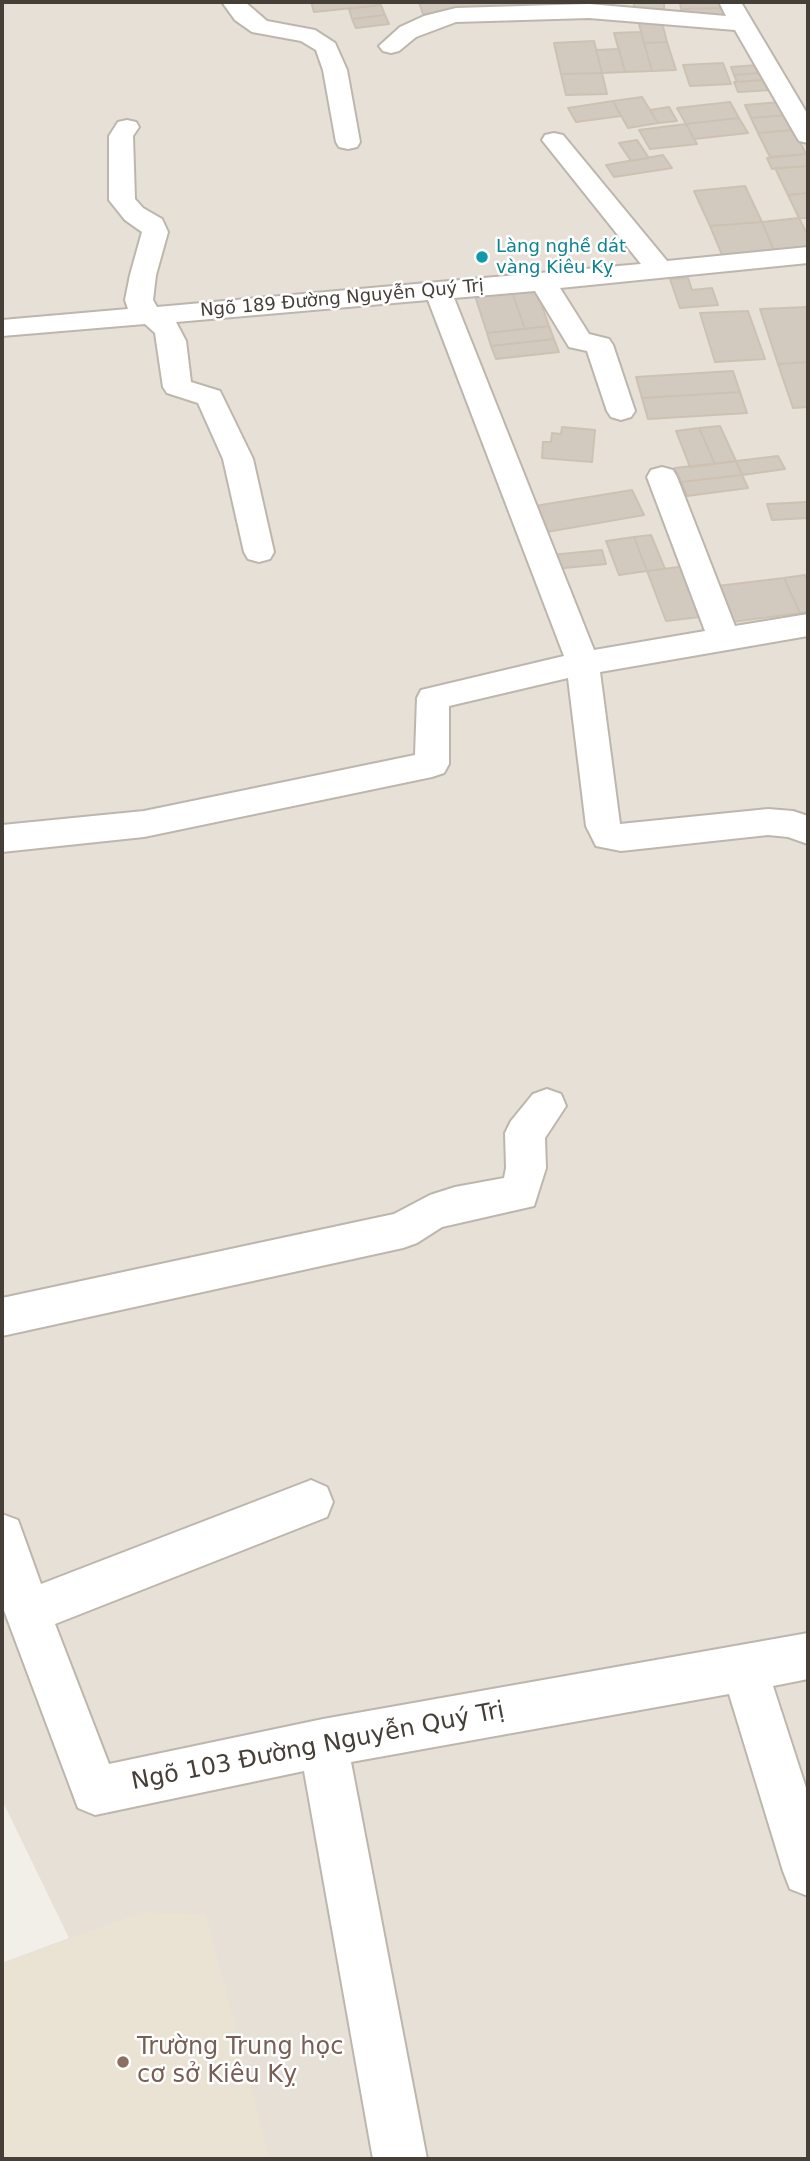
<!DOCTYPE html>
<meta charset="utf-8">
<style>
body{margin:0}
#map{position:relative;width:810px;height:2161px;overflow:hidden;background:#f2efe8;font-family:"DejaVu Sans",sans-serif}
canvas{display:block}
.frame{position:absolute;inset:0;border:4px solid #453f37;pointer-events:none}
</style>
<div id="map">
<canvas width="810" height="2161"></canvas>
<div class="frame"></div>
</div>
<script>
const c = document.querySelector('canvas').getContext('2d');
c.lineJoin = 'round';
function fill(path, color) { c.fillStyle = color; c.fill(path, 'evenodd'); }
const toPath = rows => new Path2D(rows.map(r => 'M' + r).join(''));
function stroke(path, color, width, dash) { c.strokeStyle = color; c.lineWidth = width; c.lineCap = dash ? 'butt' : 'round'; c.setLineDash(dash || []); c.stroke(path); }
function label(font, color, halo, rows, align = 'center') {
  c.font = font + ' "DejaVu Sans",sans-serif'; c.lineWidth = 5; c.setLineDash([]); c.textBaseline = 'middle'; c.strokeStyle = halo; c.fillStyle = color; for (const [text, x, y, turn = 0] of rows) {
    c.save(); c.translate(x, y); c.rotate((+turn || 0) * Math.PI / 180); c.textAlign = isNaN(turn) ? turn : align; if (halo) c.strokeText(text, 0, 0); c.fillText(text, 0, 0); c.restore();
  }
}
fill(toPath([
 [2,2,808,2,808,2159,2,2159,2,1963,69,1938,2,1800]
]), '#e6e0d7');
fill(toPath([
 [142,1912,206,1915,269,2159,2,2159,2,1964]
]), '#eae3d3');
const building = toPath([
 [311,2,380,2,381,5,314,12,311,2],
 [419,2,514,2,518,12,423,14,419,2],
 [514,2,551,2,554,9,518,12,514,2],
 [634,2,664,2,664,11,634,9,634,2],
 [680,2,723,2,725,8,681,9,680,2],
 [381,5,385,15,352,19,349,9,381,5],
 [725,8,728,18,684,19,681,9,725,8],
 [385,15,389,24,356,28,352,19,385,15],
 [661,19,667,42,644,43,638,20,661,19],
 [641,32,652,71,625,72,614,33,641,32],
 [594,41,602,73,561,74,554,43,594,41],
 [667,42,676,70,652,71,644,43,667,42],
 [619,49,625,72,602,73,596,50,619,49],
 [723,63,731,84,690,86,683,65,723,63],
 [757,65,761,73,734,75,731,67,757,65],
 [602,73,607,94,566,95,561,74,602,73],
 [761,73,763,80,737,82,734,75,761,73],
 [768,80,772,90,738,92,734,82,768,80],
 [642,97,658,123,628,128,613,101,642,97],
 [613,101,621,116,576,122,568,108,613,101],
 [730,102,739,118,686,124,677,108,730,102],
 [780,102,786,115,751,118,745,105,780,102],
 [669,107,677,121,658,123,650,110,669,107],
 [786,115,794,130,758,133,751,118,786,115],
 [739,118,748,133,694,139,686,124,739,118],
 [686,124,697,144,650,149,639,130,686,124],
 [794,130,806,154,770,157,758,133,794,130],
 [637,140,649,158,631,161,619,143,637,140],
 [806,154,808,154,808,166,772,169,767,158,806,154],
 [663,155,672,168,614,177,606,165,663,155],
 [808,166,808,193,788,195,775,168,808,166],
 [745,186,762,222,710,226,694,191,745,186],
 [808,193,808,218,799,218,788,195,808,193],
 [799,218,808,236,808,250,775,253,762,222,799,218],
 [762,222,775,253,723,257,710,226,762,222],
 [688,278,692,290,712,288,718,305,680,308,670,279,688,278],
 [536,289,549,326,525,329,512,292,536,289],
 [512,292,525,329,487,333,475,296,512,292],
 [808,307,808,362,778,364,760,309,808,307],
 [748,311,765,359,715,362,700,313,748,311],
 [549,326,554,339,491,346,487,333,549,326],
 [554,339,559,352,496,359,491,346,554,339],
 [808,362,808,407,793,408,778,364,808,362],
 [733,371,740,392,642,398,636,377,733,371],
 [740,392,747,413,648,419,642,398,740,392],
 [720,426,736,461,715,464,699,428,720,426],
 [562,427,595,430,592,462,542,458,543,442,551,442,552,433,561,434,562,427],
 [699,428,715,464,690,467,676,431,699,428],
 [778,456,785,469,742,475,736,461,778,456],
 [736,461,742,475,681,482,675,468,736,461],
 [742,475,748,488,687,496,681,482,742,475],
 [632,490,644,515,541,533,529,507,632,490],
 [808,502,808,518,772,520,767,504,808,502],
 [651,535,665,569,647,571,634,537,651,535],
 [634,537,647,571,619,575,606,541,634,537],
 [602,550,606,564,554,569,551,555,602,550],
 [687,566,708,616,666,621,647,571,687,566],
 [805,575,808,583,808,612,800,613,784,578,805,575],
 [784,578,800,613,732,622,717,586,784,578]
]);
fill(building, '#d3cabf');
stroke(building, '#cdc1b2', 2);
const minor = toPath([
 [222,2,245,2,267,21,315,30,335,43,347,70,360,142,357,147,348,149,339,147,336,142,323,70,316,50,301,41,252,32,235,20,222,2],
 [721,2,742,4,808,115,808,143,799,141,796,136,735,30,589,18,456,22,416,37,399,51,391,53,383,51,379,46,400,27,424,16,456,8,589,4,726,16,720,4,721,2],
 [127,120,136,122,139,127,133,136,135,199,143,208,162,219,168,232,156,275,153,300,157,307,641,264,542,140,545,135,554,133,563,135,667,261,808,247,808,263,560,288,589,334,609,339,613,345,635,411,631,417,621,420,611,417,607,411,587,351,569,347,535,291,454,298,594,650,705,631,647,477,651,470,662,467,673,470,677,477,735,626,808,614,808,636,600,672,620,824,768,809,793,811,808,816,808,844,788,837,768,835,621,851,596,846,586,826,568,678,449,706,449,764,444,773,432,777,144,837,2,852,2,825,144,811,415,755,417,698,421,690,564,656,428,300,176,322,186,341,191,382,220,391,253,459,274,552,270,559,259,562,248,559,244,552,223,459,198,403,167,393,163,387,155,333,145,324,2,336,2,320,128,309,125,300,130,275,142,232,125,220,109,200,109,136,118,122,127,120],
 [547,1089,561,1094,566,1106,545,1138,546,1168,534,1206,442,1227,417,1243,403,1248,2,1336,2,1298,394,1214,430,1195,455,1187,504,1178,506,1168,505,1133,511,1121,533,1094,547,1089],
 [311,1480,327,1487,333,1502,327,1517,55,1624,109,1764,323,1719,808,1633,808,1679,773,1686,808,1794,808,1896,790,1889,783,1871,729,1694,351,1762,427,2159,373,2159,304,1771,95,1815,78,1808,2,1605,2,1514,18,1520,41,1584,311,1480]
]);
stroke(minor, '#bdb6ac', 4);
fill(minor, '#fff');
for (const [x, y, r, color] of [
 [482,257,7,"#0f9aa8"],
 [123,2062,7,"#8d6e63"]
]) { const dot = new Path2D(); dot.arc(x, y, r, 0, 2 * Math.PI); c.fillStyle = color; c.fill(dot); stroke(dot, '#fff', 2.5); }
label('18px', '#0d838f', '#fff', [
 ["Làng nghề dát",496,247],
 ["vàng Kiêu Kỵ",496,268]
], 'left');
label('18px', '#453f37', '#fff', [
 ["Ngõ 189 Đường Nguyễn Quý Trị",342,299,-5]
]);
label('24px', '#453f37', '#fff', [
 ["Ngõ 103 Đường Nguyễn Quý Trị",318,1747,-11]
]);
label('24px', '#785e54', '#fff', [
 ["Trường Trung học",137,2048],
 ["cơ sở Kiêu Kỵ",137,2076]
], 'left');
</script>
